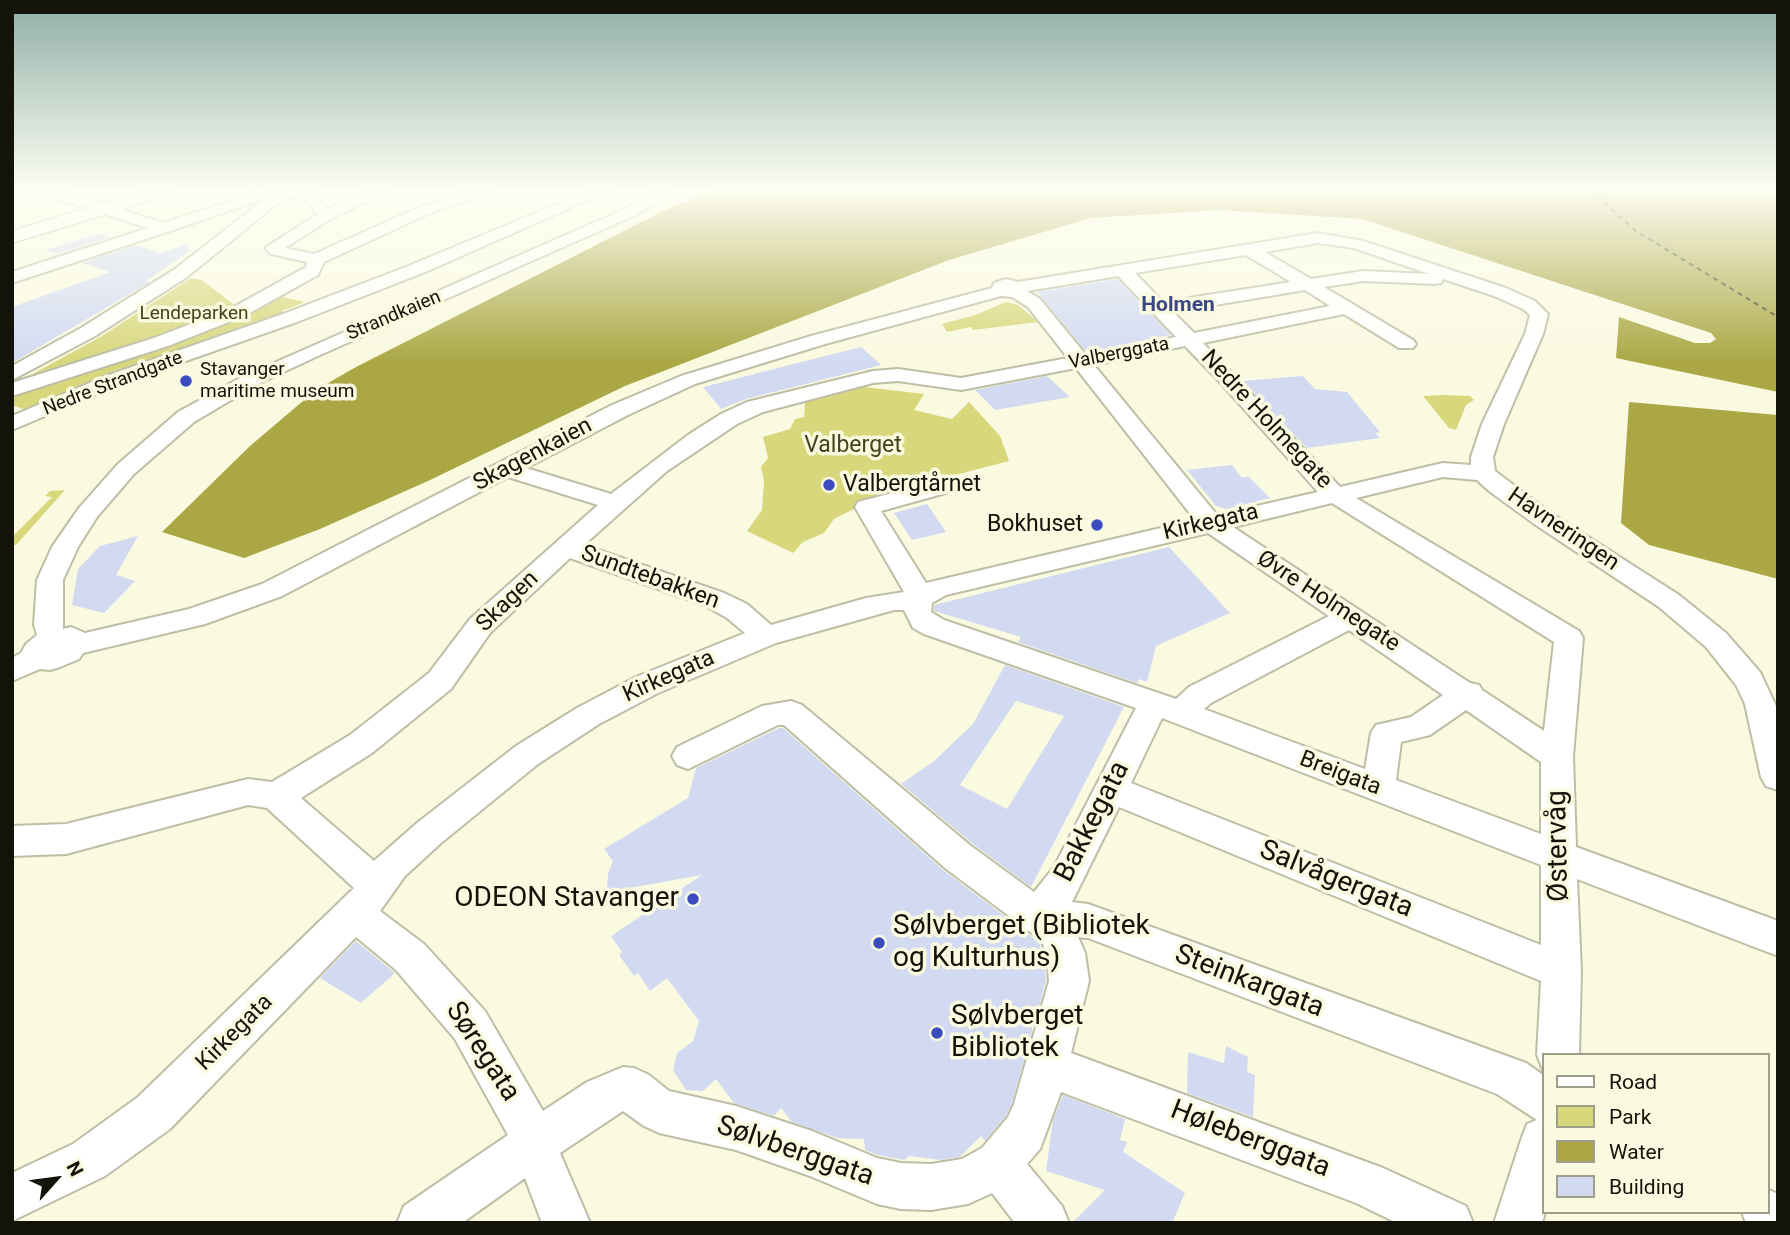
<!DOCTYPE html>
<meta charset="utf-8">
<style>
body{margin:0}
#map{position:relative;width:1790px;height:1235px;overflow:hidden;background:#fafae1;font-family:Roboto,sans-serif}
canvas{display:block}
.frame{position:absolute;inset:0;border:14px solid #13130a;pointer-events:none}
.legend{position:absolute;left:1542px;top:1053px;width:228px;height:161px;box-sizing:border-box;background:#fafae1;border:2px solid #9e9e8b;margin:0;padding:9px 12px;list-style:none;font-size:21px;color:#13130a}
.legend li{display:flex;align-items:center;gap:14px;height:35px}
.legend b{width:35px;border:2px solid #9e9e8b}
.north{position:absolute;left:21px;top:1144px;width:70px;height:70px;-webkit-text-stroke:5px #fafae1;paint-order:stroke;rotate:62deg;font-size:19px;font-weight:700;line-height:28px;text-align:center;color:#13130a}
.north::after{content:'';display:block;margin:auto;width:24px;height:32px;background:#13130a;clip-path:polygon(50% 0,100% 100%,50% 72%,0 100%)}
</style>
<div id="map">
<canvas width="1790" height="1235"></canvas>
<div class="frame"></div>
<ul class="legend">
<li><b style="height:9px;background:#fff"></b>Road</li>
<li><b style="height:19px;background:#d8d77c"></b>Park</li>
<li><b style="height:19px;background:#aaa744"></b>Water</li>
<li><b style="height:19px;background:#d2daf2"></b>Building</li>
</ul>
<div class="north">N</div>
</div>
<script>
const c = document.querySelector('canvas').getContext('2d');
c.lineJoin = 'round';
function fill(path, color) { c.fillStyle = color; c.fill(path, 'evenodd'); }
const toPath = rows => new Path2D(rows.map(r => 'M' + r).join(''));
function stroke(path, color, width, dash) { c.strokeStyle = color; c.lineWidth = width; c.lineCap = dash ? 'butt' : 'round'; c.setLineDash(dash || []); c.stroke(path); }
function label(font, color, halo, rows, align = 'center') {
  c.font = font + ' Roboto,sans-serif'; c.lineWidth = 7; c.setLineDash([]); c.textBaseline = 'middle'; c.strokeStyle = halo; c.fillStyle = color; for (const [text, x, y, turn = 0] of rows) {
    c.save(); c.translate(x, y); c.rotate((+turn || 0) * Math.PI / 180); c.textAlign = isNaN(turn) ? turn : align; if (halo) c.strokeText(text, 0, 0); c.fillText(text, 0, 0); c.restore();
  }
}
fill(toPath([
 [191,278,202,280,237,307,277,296,305,302,282,311,291,315,143,367,119,369,103,375,108,379,29,411,12,405,12,387,18,382,102,336],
 [1006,302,1018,305,1038,322,973,330,971,327,947,332,942,324,975,315],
 [864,387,924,394,914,410,952,419,969,402,1000,436,1009,461,886,493,834,519,824,533,803,542,793,553,747,531,762,510,764,481,761,467,768,458,763,437,790,429,795,419,804,417,805,403,839,391],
 [1442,395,1470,396,1474,400,1466,405,1456,430,1449,428,1423,396],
 [65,490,16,545,12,545,12,537,52,497,45,496,50,491]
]), '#d8d77c');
fill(toPath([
 [715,190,1778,190,1778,392,1616,358,1619,317,1695,343,1710,343,1716,339,1711,333,1362,219,1219,210,1091,218,949,260,625,386,428,481,320,529,244,558,162,532,250,446,316,390,356,367,671,207],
 [1629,402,1778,415,1778,579,1649,545,1621,523]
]), '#aaa744');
stroke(toPath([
 [1590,190,1636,231,1778,317]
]), '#47461d', 2, [5, 4.5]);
fill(toPath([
 [99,234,110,237,58,254,46,250],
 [186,244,190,251,146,281,150,282,12,363,12,307,110,272,82,263,135,245,161,253],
 [1117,279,1171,335,1094,351,1084,349,1037,292],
 [861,347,881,365,746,399,721,409,703,387],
 [1047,376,1070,397,995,410,975,390],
 [1303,376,1315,389,1347,392,1380,432,1375,433,1380,438,1307,448,1243,381],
 [1232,465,1242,478,1248,476,1270,498,1226,509,1216,506,1187,470],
 [927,504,946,532,912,540,894,513],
 [138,536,116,575,135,581,104,613,72,605,78,569,100,546],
 [1169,547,1230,613,1156,646,1147,682,1139,679,1137,683,1018,642,1021,637,934,611,934,605],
 [1005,665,1124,707,1031,887,973,844,901,784,934,761,973,724],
 [1016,701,1064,716,1007,809,960,785],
 [779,728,783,728,943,870,1039,942,1044,954,1046,981,1036,1019,1032,1022,1032,1032,1012,1103,1006,1116,985,1141,981,1136,960,1157,941,1160,909,1156,904,1160,878,1155,865,1150,864,1139,837,1138,792,1122,781,1108,774,1116,734,1103,716,1079,703,1091,686,1090,673,1070,677,1053,693,1041,699,1021,667,978,650,991,638,973,634,976,619,955,622,952,611,936,702,875,607,892,608,874,613,861,604,849,688,798,696,768],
 [356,941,395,973,361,1003,320,978],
 [1226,1046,1248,1057,1247,1072,1255,1075,1253,1117,1187,1093,1188,1052,1224,1063],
 [1063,1095,1125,1119,1120,1140,1127,1142,1123,1152,1185,1193,1172,1223,1072,1223,1105,1190,1046,1171,1053,1120]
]), '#d2daf2');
const minor = toPath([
 [59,190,164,223,251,194,256,193,263,197,261,200,170,231,12,283,12,272,148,228,37,192,12,199,14,190,59,190],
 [276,190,312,192,329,209,371,190,390,190,332,218,285,248,314,254,418,208,472,190,494,190,428,214,324,262,318,275,244,316,168,346,12,396,12,383,154,338,232,308,306,267,307,262,271,254,265,248,318,214,303,199,284,198,187,277,95,336,12,380,12,366,81,328,175,269,276,190],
 [591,190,611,190,423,273,297,322,120,384,12,430,12,416,106,376,283,314,411,265,591,190],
 [654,190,669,190,657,203,633,216,320,355,258,384,194,422,134,474,97,517,78,547,63,580,63,629,71,627,85,633,189,609,262,584,612,405,681,376,811,336,992,288,994,283,1006,279,1018,282,1318,233,1363,241,1506,288,1535,301,1548,314,1543,334,1504,424,1493,457,1495,471,1551,513,1679,595,1726,633,1760,672,1775,704,1778,713,1778,790,1766,786,1761,777,1745,704,1736,685,1706,647,1659,607,1533,523,1489,491,1477,480,1443,477,1356,498,1579,631,1583,638,1573,756,1576,847,1778,921,1778,956,1577,879,1581,971,1579,1055,1543,1055,1543,1070,1537,1055,1541,981,1119,807,1072,902,1088,904,1526,1063,1543,1075,1545,1212,1542,1223,1494,1223,1521,1140,1527,1124,1537,1120,1497,1094,1088,938,1078,937,1085,953,1089,981,1071,1053,1383,1168,1466,1206,1473,1223,1397,1223,1356,1203,1061,1092,1040,1149,1027,1164,1062,1206,1069,1223,1015,1223,992,1193,968,1204,931,1210,901,1209,877,1204,810,1176,736,1150,659,1133,644,1126,623,1111,560,1153,590,1223,542,1223,525,1178,462,1223,397,1223,404,1206,508,1135,455,1039,396,970,356,937,170,1129,105,1176,12,1221,12,1173,73,1144,138,1097,354,888,267,808,248,805,66,854,12,856,12,826,66,824,248,779,272,782,350,735,429,673,470,619,598,505,508,477,282,596,205,624,83,653,79,659,60,667,50,670,40,669,12,681,12,658,21,653,26,644,37,635,34,625,37,580,52,547,79,508,118,464,178,412,244,376,623,210,654,190],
 [1318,243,1354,248,1429,274,1363,271,1311,279,1265,252,1318,243],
 [1246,255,1291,282,1163,302,1135,273,1246,255],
 [1118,276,1176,337,1086,355,1040,299,1027,291,1118,276],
 [1443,279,1494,296,1523,309,1530,315,1525,334,1482,424,1471,457,1471,465,1443,463,1340,487,1203,343,1344,314,1399,348,1413,348,1416,344,1413,340,1324,287,1363,281,1435,284,1441,283,1443,279],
 [1305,290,1330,306,1194,333,1173,312,1305,290],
 [1001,296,1012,297,1028,307,1068,358,961,378,898,369,873,371,747,402,721,414,688,435,611,494,526,468,628,415,695,384,825,344,1001,296],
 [1185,346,1217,379,1318,492,1217,515,1094,365,1185,346],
 [1076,368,1195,520,926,583,881,511,946,493,950,488,946,483,938,481,858,502,855,507,904,592,866,598,771,625,747,604,724,593,584,545,667,471,737,424,763,412,873,383,898,381,961,390,1076,368],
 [1332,503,1554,642,1544,731,1482,690,1479,685,1470,683,1233,527,1332,503],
 [1208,533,1329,616,1189,687,1176,699,944,620,931,612,932,603,946,595,1208,533],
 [570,558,704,605,727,618,745,633,636,677,577,708,516,746,417,823,374,861,301,798,372,753,451,689,490,633,570,558],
 [894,610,904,610,913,628,924,634,1136,708,1054,867,1034,892,971,846,802,705,791,701,762,706,677,747,672,756,677,765,688,769,778,725,784,725,945,868,1041,940,1047,953,1049,981,1014,1104,1008,1117,982,1148,962,1159,931,1164,901,1163,877,1158,812,1131,736,1106,669,1091,649,1075,634,1068,623,1067,587,1082,543,1111,485,1011,424,944,380,911,405,876,441,843,538,764,599,724,658,693,776,643,894,610],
 [1349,630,1443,695,1411,717,1376,725,1371,733,1365,769,1204,709,1211,703,1349,630],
 [1466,710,1541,762,1541,834,1396,780,1401,742,1430,735,1466,710],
 [1162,718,1541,865,1541,945,1131,783,1162,718],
 [1767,1189,1778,1194,1778,1223,1746,1223,1742,1212,1767,1212,1767,1189]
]);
const major = toPath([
 [146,190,174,190,171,194,12,243,12,231,146,190]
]);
stroke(minor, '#bdbea5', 4);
stroke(major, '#bdbea5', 3);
fill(minor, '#fff');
fill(major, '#fff');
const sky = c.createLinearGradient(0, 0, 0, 363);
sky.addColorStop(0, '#8fafa6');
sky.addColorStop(0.52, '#fdfdf2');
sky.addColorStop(1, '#fdfdf200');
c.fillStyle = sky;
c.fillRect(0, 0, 1790, 363);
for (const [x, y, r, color] of [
 [186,381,7,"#3c4cbf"],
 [829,485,7,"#3c4cbf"],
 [1097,525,7,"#3c4cbf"],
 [693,899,7,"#3c4cbf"],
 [879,943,7,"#3c4cbf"],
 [937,1033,7,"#3c4cbf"]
]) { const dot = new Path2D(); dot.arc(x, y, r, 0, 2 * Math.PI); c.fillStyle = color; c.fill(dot); stroke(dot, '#fafae1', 2.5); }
label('19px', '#44431a', '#fafae1', [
 ["Lendeparken",194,314]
]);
label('19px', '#13130a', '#fafae1', [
 ["Strandkaien",394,316,-23],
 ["Valberggata",1119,354,-11],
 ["Nedre Strandgate",113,384,-21]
]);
label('19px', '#13130a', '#fafae1', [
 ["Stavanger",200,370],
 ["maritime museum",200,392]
], 'left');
label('bold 21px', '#3b4884', '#fafae1', [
 ["Holmen",1178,306]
]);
label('23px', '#13130a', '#fafae1', [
 ["Nedre Holmegate",1266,420,47],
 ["Skagenkaien",533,455,-28],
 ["Kirkegata",1211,523,-13],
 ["Havneringen",1563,530,34],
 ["Sundtebakken",650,578,20],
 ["Skagen",508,602,-44],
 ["Øvre Holmegate",1328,602,33],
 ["Kirkegata",669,677,-24],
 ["Breigata",1340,774,21],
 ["Kirkegata",235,1033,-45]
]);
label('23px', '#44431a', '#fafae1', [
 ["Valberget",853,446]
]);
label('23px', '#13130a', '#fafae1', [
 ["Valbergtårnet",843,485],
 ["Bokhuset",1083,525,"right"]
], 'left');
label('28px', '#13130a', '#fafae1', [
 ["Bakkegata",1093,822,-63],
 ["Østervåg",1559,846,-91],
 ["Salvågergata",1336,880,22],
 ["Steinkargata",1249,982,21],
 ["Søregata",482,1052,57],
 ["Høleberggata",1250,1140,21],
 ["Sølvberggata",795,1152,19]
]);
label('28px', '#13130a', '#fafae1', [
 ["ODEON Stavanger",679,899,"right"],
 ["Sølvberget (Bibliotek",893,927],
 ["og Kulturhus)",893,959],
 ["Sølvberget",951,1017],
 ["Bibliotek",951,1049]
], 'left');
</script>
